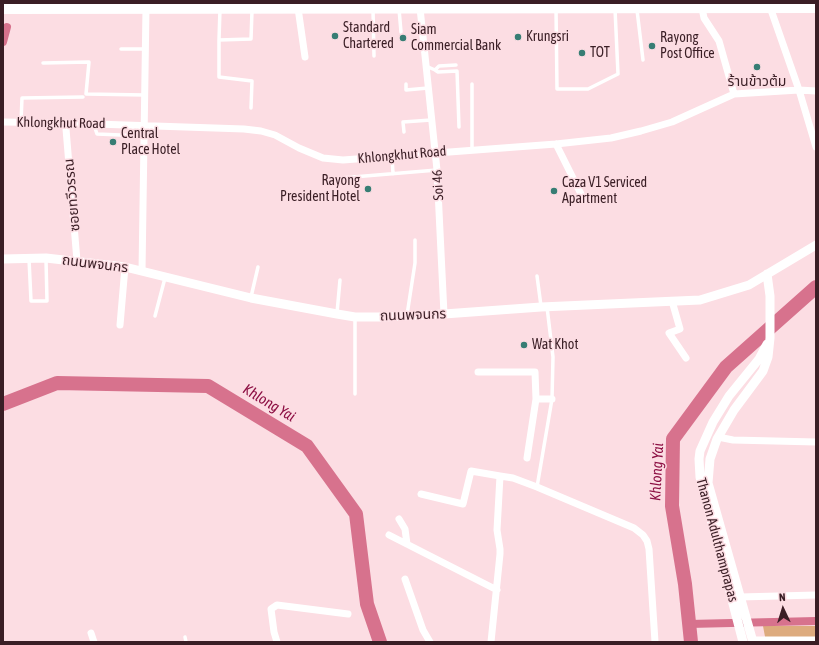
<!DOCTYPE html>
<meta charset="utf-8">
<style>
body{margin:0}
#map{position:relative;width:819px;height:645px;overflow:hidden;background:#fcdde3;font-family:"Asap Condensed",sans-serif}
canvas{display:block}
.frame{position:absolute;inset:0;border:4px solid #3a1e25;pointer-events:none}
.north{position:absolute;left:763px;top:589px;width:40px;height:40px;-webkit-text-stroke:3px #fcdde3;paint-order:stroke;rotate:356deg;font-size:11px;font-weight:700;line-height:16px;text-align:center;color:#3a1e25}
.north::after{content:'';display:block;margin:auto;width:14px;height:18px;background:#3a1e25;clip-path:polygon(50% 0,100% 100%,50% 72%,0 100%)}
</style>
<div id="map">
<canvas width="819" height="645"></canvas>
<div class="frame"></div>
<div class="north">N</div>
</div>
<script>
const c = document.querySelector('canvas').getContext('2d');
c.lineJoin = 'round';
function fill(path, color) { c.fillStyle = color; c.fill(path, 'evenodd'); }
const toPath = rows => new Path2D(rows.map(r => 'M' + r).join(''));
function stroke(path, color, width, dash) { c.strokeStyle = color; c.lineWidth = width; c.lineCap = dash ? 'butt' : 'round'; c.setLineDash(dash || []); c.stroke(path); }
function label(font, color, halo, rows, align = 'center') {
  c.font = font + ' "Asap Condensed","Noto Sans Thai",sans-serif'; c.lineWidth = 3; c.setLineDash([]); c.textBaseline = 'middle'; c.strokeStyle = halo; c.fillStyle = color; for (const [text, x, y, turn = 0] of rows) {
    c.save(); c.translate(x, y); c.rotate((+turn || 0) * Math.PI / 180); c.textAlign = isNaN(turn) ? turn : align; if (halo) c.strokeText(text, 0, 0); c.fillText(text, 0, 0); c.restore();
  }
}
fill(toPath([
 [763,626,816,626,816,642,766,642]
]), '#ddab7e');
stroke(toPath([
 [3,42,7,27],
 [689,624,816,621]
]), '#d7728d', 8);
stroke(toPath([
 [3,404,57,383,208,386,307,446,356,514,367,604,380,642],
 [691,642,685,584,672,506,673,439,726,367,816,287]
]), '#d7728d', 14);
stroke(toPath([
 [399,9,401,32],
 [556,9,557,89,588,89,618,74,615,9],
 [373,10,374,56],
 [637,10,643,60],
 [219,40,220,9],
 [121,49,146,49],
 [43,63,89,62,86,94,145,95],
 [426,66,435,70,439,66,456,65],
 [435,70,438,72,457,71,459,127],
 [406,84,406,90,428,88],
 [472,84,472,150],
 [251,108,252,81,219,77,219,40,251,39,252,11],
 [21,122,22,98,83,97],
 [94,125,97,134,144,136],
 [404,132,403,122,431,120],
 [392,156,393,174],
 [341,178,437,170],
 [29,259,31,301,47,301,46,260],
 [537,276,541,306],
 [251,297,258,267],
 [337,313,340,280],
 [407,315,415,263,415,240],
 [155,316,165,278],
 [355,394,355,318],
 [537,487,552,399,553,357,547,307],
 [185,637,186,642]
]), '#fff', 3.5);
stroke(toPath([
 [770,7,799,90,816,147],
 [298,8,305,57],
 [420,8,437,170,444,314],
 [702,8,704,18,719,41,734,94],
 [3,122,66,123,244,129,261,131,275,135,299,148,323,158,343,160,556,144,611,138,641,131,672,122,734,94,799,90,816,91],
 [66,129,77,261],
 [556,144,584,200],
 [142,271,146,8],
 [672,301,680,329,669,333,686,358],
 [120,325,125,267],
 [478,372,535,372,536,399,527,458],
 [536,399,552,399],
 [718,437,733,440,816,442],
 [421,494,463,504,471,471,500,476,513,478,537,487,634,528,643,535,647,541,649,549,655,642],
 [399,519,405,529,407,544],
 [389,535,497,590],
 [405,579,423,630,430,642],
 [740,597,816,595],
 [91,633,94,642],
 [753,640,816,640],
 [277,642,274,632,271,609,277,605,348,614],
 [491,642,500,554,500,549,497,530,500,476]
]), '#fff', 7);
stroke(toPath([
 [3,259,46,258,125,267,251,298,337,314,355,317,382,317,444,314,541,307,700,300,749,285,816,245],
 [743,642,700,477,699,459,700,451,713,422,729,396,759,359,767,344],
 [753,642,708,483,710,459,717,439,734,410,763,371,768,357,770,338,770,296,767,274]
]), '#fff', 9);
stroke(toPath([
 [3,8,816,7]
]), '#fff', 12);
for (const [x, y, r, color] of [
 [335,36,4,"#377d74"],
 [518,37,4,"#377d74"],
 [403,38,4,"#377d74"],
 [652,46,4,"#377d74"],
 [582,53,4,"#377d74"],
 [757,67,4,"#377d74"],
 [113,142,4,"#377d74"],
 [368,189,4,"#377d74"],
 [554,191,4,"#377d74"],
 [524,345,4,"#377d74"]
]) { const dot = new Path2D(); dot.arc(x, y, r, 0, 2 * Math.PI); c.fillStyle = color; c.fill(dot); stroke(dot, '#fcdde3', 1.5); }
label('14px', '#3a1e25', '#fcdde3', [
 ["Standard",343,28],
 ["Chartered",343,44],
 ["Siam",411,30],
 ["Commercial Bank",411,46],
 ["Krungsri",526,37],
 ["Rayong",660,38],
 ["Post Office",660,54],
 ["TOT",590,53],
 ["ร้านข้าวต้ม",757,82,"center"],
 ["Central",121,134],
 ["Place Hotel",121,150],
 ["Rayong",360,181,"right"],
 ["President Hotel",360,197,"right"],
 ["Caza V1 Serviced",562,183],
 ["Apartment",562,199],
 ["Wat Khot",532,345]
], 'left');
label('14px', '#3a1e25', '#fcdde3', [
 ["Khlongkhut Road",61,123,1],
 ["Khlongkhut Road",402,155,-5],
 ["Soi 46",438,185,-93],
 ["ซอยทวีวรรณ",72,195,-95],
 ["ถนนพจนกร",95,264,7],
 ["ถนนพจนกร",413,315,-2],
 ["Thanon Adulthamprapas",717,540,75]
]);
label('italic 15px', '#8d1044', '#fcdde3', [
 ["Khlong Yai",269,403,31],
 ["Khlong Yai",657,472,-87]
]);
</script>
